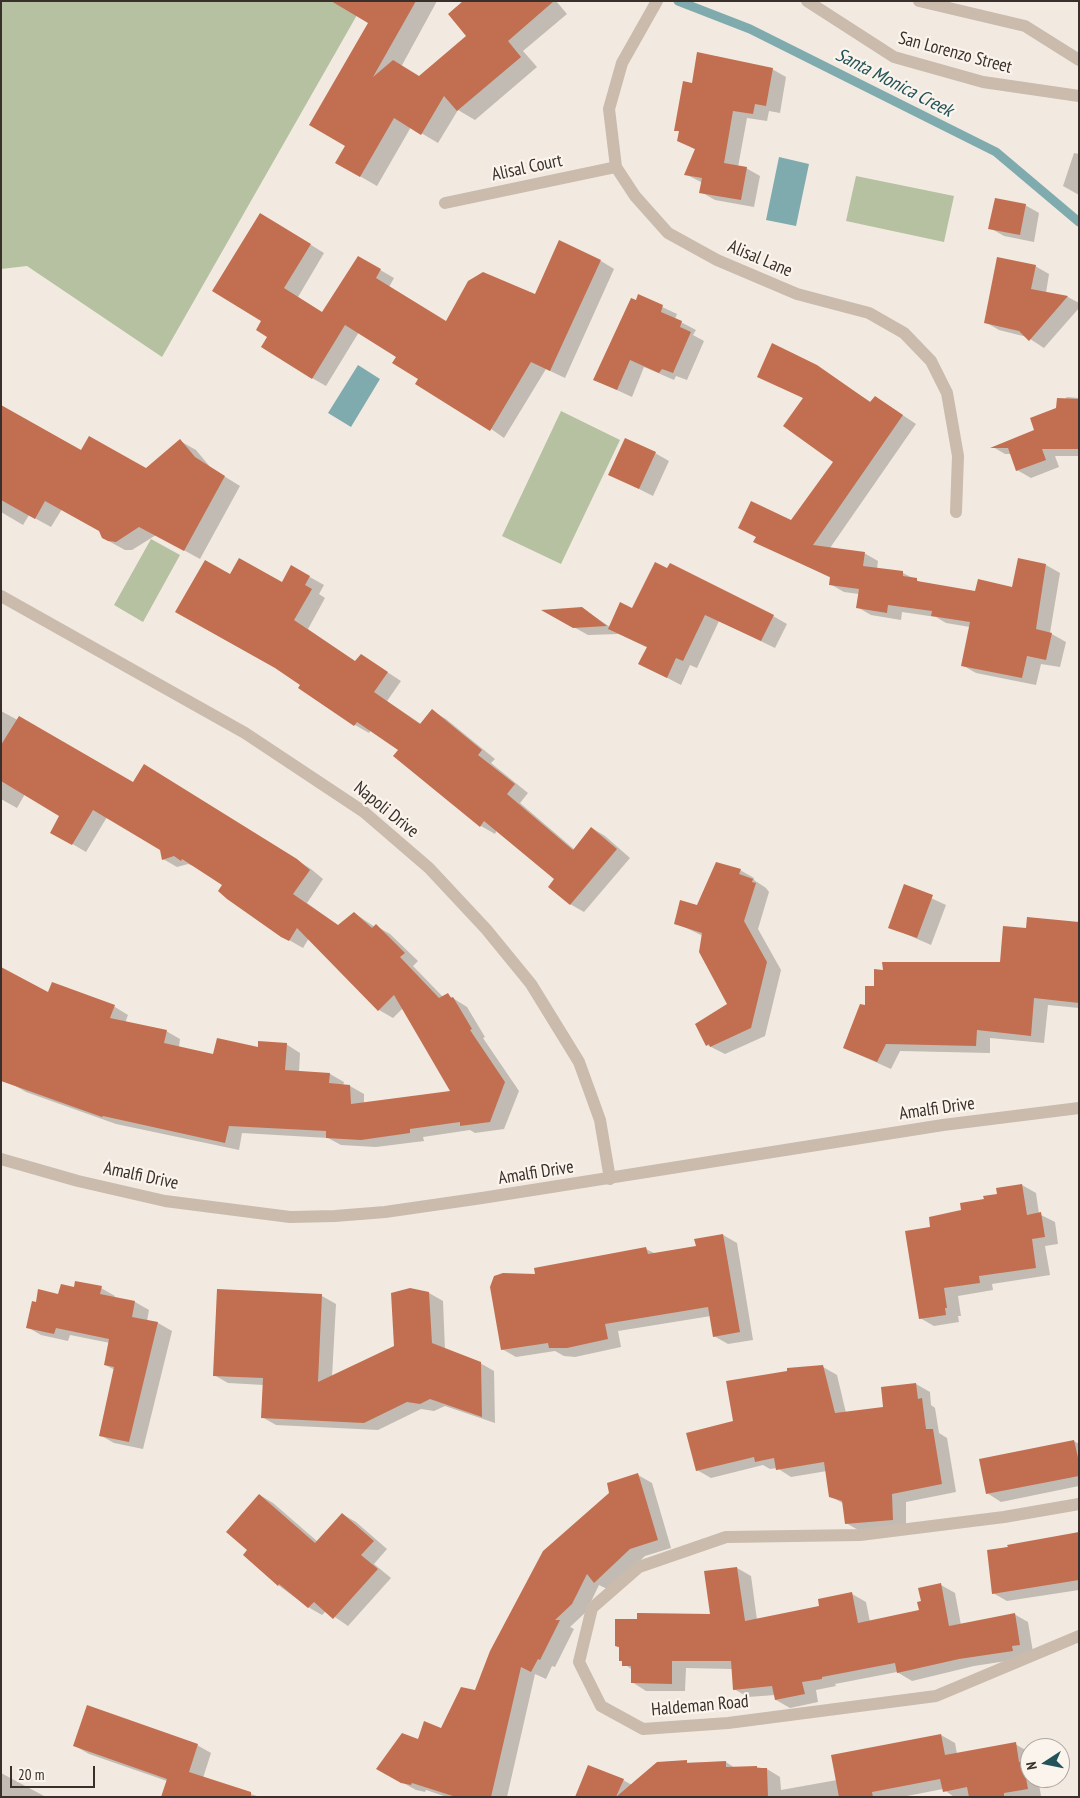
<!DOCTYPE html>
<style>
body{margin:0}
#map{position:relative;width:1080px;height:1798px;overflow:hidden;background:#f2eae0;font-family:"PT Sans Narrow",sans-serif}
canvas{display:block}
.frame{position:absolute;inset:0;border:2px solid #39302b;pointer-events:none}
.north{position:absolute;left:1020px;top:1738px;width:50px;height:50px;box-sizing:border-box;background:#faf4ed;border:1px solid #ada69f;border-radius:50%;rotate:259deg;font-size:14px;font-weight:700;line-height:20px;text-align:center;color:#39302b}
.north::after{content:'';display:block;margin:auto;width:18px;height:22px;background:#225359;clip-path:polygon(50% 0,100% 100%,50% 72%,0 100%)}
.scale{position:absolute;left:10px;top:1766px;width:85px;height:22px;box-sizing:border-box;border:2px solid #39302b;border-top:0;padding-left:6px;font-size:15px;line-height:18px;white-space:nowrap;color:#39302b;-webkit-text-stroke:4px #faf4ed;paint-order:stroke}
</style>
<div id="map">
<canvas width="1080" height="1798"></canvas>
<div class="frame"></div>
<div class="north">N</div>
<div class="scale">20 m</div>
</div>
<script>
const c = document.querySelector('canvas').getContext('2d');
c.lineJoin = 'round';
function fill(path, color) { c.fillStyle = color; c.fill(path, 'evenodd'); }
const toPath = rows => new Path2D(rows.map(r => 'M' + r).join(''));
function stroke(path, color, width, dash) { c.strokeStyle = color; c.lineWidth = width; c.lineCap = dash ? 'butt' : 'round'; c.setLineDash(dash || []); c.stroke(path); }
function label(font, color, halo, rows, align = 'center') {
  c.font = font + ' "PT Sans Narrow",sans-serif'; c.lineWidth = 4.5; c.setLineDash([]); c.textBaseline = 'middle'; c.strokeStyle = halo; c.fillStyle = color; for (const [text, x, y, turn = 0] of rows) {
    c.save(); c.translate(x, y); c.rotate((+turn || 0) * Math.PI / 180); c.textAlign = isNaN(turn) ? turn : align; if (halo) c.strokeText(text, 0, 0); c.fillText(text, 0, 0); c.restore();
  }
}
fill(toPath([
 [1,1,365,1,162,357,27,266,1,269],
 [856,176,954,196,944,242,846,221],
 [561,411,620,440,561,564,502,536],
 [151,539,180,555,143,622,114,605]
]), '#b5c1a0');
fill(toPath([
 [779,157,809,164,796,226,766,220],
 [358,365,380,379,351,427,328,413]
]), '#80abae');
fill(toPath([
 [359,1,437,1,401,67,419,77,468,36,464,1,556,1,567,14,523,51,537,67,475,120,458,110,438,143,411,127,377,186,337,163,347,146,370,22],
 [772,69,786,77,780,113,769,111,767,121,747,118,738,167,746,168,760,176,754,207,715,200,701,192,703,183,685,174,696,150,679,140,680,132,676,130,693,84],
 [1074,153,1079,154,1079,195,1063,186],
 [1025,205,1039,213,1034,242,1004,236,990,228],
 [274,222,324,253,298,297,323,313,358,257,394,278,389,287,447,323,535,296,601,261,614,269,565,378,546,369,504,438,420,379,398,357,359,332,326,386,312,378,269,337,262,320],
 [1035,266,1049,274,1046,293,1068,297,1079,303,1079,308,1044,348,1027,337,999,330,985,322],
 [639,296,677,314,675,319,696,330,693,335,704,341,687,380,676,376,674,380,644,367,632,397,595,380],
 [816,366,872,403,889,406,916,424,830,548,864,553,878,561,877,569,903,573,924,584,976,592,1013,588,1019,559,1046,565,1060,573,1050,633,1066,642,1060,667,1041,664,1036,685,976,673,962,665,970,627,946,623,936,617,902,612,901,620,871,615,857,607,859,594,844,592,830,584,831,578,755,541,792,521,835,462,804,398,758,376],
 [1067,397,1079,398,1079,456,1055,456,1059,467,1031,478,1017,470,1012,454,1005,454,993,447,1036,430],
 [1,417,82,451,147,469,180,441,196,450,211,468,240,486,200,559,156,535,132,550,125,550,103,538,100,530,62,509,51,527,29,515,23,525,1,512],
 [655,453,669,461,653,496,609,474],
 [292,567,324,585,319,594,325,598,308,629,356,662,361,655,401,681,387,701,421,724,432,711,446,719,495,759,491,763,528,793,520,803,575,850,592,828,605,836,630,858,584,912,570,904,555,879,497,830,495,834,481,826,400,750,371,730,369,733,355,725,300,688,302,685,230,575,282,584],
 [582,608,610,627,633,610,773,616,787,624,775,648,719,621,697,668,690,665,681,685,654,671,648,648,619,634,588,635,545,611],
 [1,711,134,783,158,774,311,869,323,879,307,903,339,926,354,913,375,927,376,926,390,934,418,961,413,966,443,997,448,995,467,1007,485,1037,483,1038,519,1091,504,1129,475,1133,470,1130,423,1137,424,1141,376,1147,341,1145,328,1138,242,1133,239,1150,116,1124,26,1092,12,1084,52,984,115,1007,128,1015,125,1023,166,1031,180,1039,179,1047,214,1055,286,1044,300,1053,299,1072,330,1074,344,1082,343,1086,350,1086,364,1094,364,1104,452,1092,403,1008,393,1018,379,1010,309,938,303,948,282,936,224,885,196,867,188,864,177,867,163,859,161,849,107,817,86,852,52,832,61,815,25,794,17,808,1,799],
 [740,870,754,878,754,880,766,888,769,892,758,929,781,970,765,1036,725,1054,707,1045,728,1004,703,936,676,923],
 [905,886,946,905,931,945,890,927],
 [1079,923,1079,1008,1048,1005,1044,1043,990,1038,990,1053,900,1051,891,1069,844,1048,875,987,1001,963,1027,929],
 [1022,1185,1036,1193,1039,1214,1055,1222,1058,1244,1045,1246,1050,1275,992,1284,993,1290,958,1296,961,1316,958,1316,959,1322,934,1326,920,1318,932,1228,962,1211],
 [723,1235,737,1243,753,1340,728,1344,714,1336,711,1316,618,1331,621,1347,575,1357,564,1356,555,1351,516,1357,502,1349,537,1275,646,1249,656,1254,697,1247,696,1240],
 [101,1288,115,1296,114,1298,135,1302,149,1310,147,1321,158,1323,172,1331,143,1449,114,1443,100,1435,115,1370,105,1365,110,1343,70,1335,68,1341,41,1335,27,1327,37,1304,75,1289],
 [429,1293,443,1301,445,1350,480,1363,494,1371,495,1423,445,1406,434,1411,421,1409,378,1430,276,1425,262,1417,264,1385,228,1383,214,1375,322,1296,336,1304,332,1377,395,1347],
 [823,1367,837,1375,846,1413,885,1408,916,1384,930,1392,931,1405,935,1408,939,1433,947,1438,956,1492,906,1502,906,1527,860,1531,846,1523,844,1504,830,1496,827,1471,791,1477,777,1468,770,1469,763,1465,711,1478,697,1470,735,1422],
 [1074,1441,1079,1444,1079,1486,1001,1502,987,1493],
 [638,1475,652,1483,671,1548,645,1556,609,1590,599,1585,586,1612,570,1627,574,1629,555,1667,552,1666,546,1679,535,1674,507,1797,447,1797,426,1790,425,1792,416,1790,378,1769,418,1740,442,1730,476,1692],
 [260,1495,273,1503,318,1542,342,1514,356,1522,387,1549,374,1564,391,1578,348,1626,326,1611,322,1615,308,1607,278,1585,248,1550],
 [1079,1533,1079,1590,1007,1601,993,1593,988,1551],
 [737,1568,751,1576,757,1620,821,1606,852,1594,866,1602,870,1622,921,1611,941,1585,955,1593,961,1625,1014,1614,1028,1622,1033,1652,1026,1658,974,1666,912,1681,897,1672,835,1684,836,1686,816,1690,818,1702,790,1708,776,1700,775,1695,748,1697,734,1689,732,1669,686,1668,685,1691,646,1691,632,1682,632,1670,620,1660,620,1648,616,1646,711,1615,705,1572],
 [941,1735,955,1743,957,1754,1015,1744,1029,1752,1030,1778,1038,1778,1041,1796,954,1797,943,1789,902,1797,583,1797,623,1780,632,1785,658,1763,726,1762,735,1768,757,1767,767,1769,780,1777,781,1790,837,1780],
 [197,1745,211,1753,203,1778,260,1797,162,1797,167,1781,89,1754,75,1746],
 [1,1773,46,1797,1,1797]
]), '#0003');
stroke(toPath([
 [678,1,750,29,996,152,1079,222]
]), '#80abae', 9);
fill(toPath([
 [331,1,416,1,373,77,393,60,419,76,466,36,448,14,463,1,554,1,508,41,521,57,457,111,444,96,421,135,394,118,360,177,335,163,345,146,309,125,368,23],
 [697,52,773,68,766,106,755,104,753,114,733,111,724,163,747,167,741,200,699,193,702,178,684,175,695,149,677,141,679,131,674,131,683,81,692,83],
 [995,198,1026,204,1020,235,988,229],
 [260,213,311,244,284,288,322,312,358,256,381,269,376,278,446,321,468,281,483,272,535,294,559,240,601,260,550,371,531,362,490,431,415,384,418,379,392,363,396,357,345,325,312,379,261,347,267,337,256,330,261,321,212,291],
 [997,257,1036,265,1031,289,1068,296,1029,341,1019,331,984,323],
 [638,294,663,305,661,312,682,321,680,327,691,332,673,373,662,369,659,373,630,360,617,390,593,380,631,298,636,300],
 [772,343,817,365,870,402,875,396,903,415,813,545,865,552,863,566,903,571,903,576,917,578,917,581,975,591,978,579,1012,587,1018,558,1046,564,1036,629,1052,633,1046,660,1027,656,1022,678,961,666,970,622,931,616,932,611,888,605,887,613,856,608,859,589,829,585,830,577,753,542,756,537,738,528,751,501,791,520,833,462,783,426,803,398,757,377],
 [1057,398,1079,399,1079,449,1042,449,1046,460,1016,471,1008,448,990,448,1034,430,1030,418,1056,408],
 [1,405,81,450,89,436,146,468,180,439,195,457,225,476,184,551,139,527,116,542,108,541,102,538,99,531,45,501,35,519,1,500],
 [625,438,656,452,639,489,608,475],
 [239,558,282,582,291,565,310,576,305,585,312,589,294,620,355,661,361,654,388,672,374,692,420,724,432,709,482,750,478,755,515,784,507,794,573,850,591,827,617,849,570,905,548,887,554,879,484,821,480,827,393,756,398,750,357,722,354,726,298,688,300,685,275,668,175,612,205,560,230,574],
 [655,562,667,568,670,563,774,615,761,641,705,615,683,661,676,658,667,678,638,664,647,647,608,629,620,602,632,608],
 [582,607,607,626,573,628,541,610],
 [19,716,133,782,144,764,297,859,310,870,293,894,338,925,354,912,372,928,376,924,405,953,400,957,439,998,448,993,451,998,453,997,472,1029,470,1030,505,1082,490,1122,460,1126,460,1122,410,1129,410,1133,361,1140,326,1138,326,1131,229,1126,225,1143,103,1116,102,1117,1,1081,1,967,48,992,52,982,115,1005,110,1018,167,1030,164,1043,213,1054,217,1038,258,1047,258,1041,287,1043,285,1070,330,1073,329,1083,350,1085,351,1104,450,1091,394,995,378,1011,297,928,289,941,281,937,227,899,218,891,222,885,182,859,181,861,174,856,162,860,160,850,93,810,72,845,50,833,59,816,1,781,1,745],
 [716,862,741,869,739,874,753,879,752,882,756,883,744,921,767,962,751,1028,710,1047,709,1044,706,1046,695,1024,727,1004,699,952,702,933,674,924,680,900,697,905],
 [904,884,933,895,917,938,888,928],
 [1027,917,1079,922,1079,1003,1034,998,1031,1036,977,1030,976,1046,886,1044,877,1062,843,1048,860,1004,865,1005,865,986,874,986,874,969,883,970,882,962,1000,962,1003,926,1026,928],
 [1022,1184,1027,1215,1041,1212,1045,1237,1032,1239,1036,1268,979,1276,980,1283,944,1288,947,1308,945,1308,946,1315,919,1319,905,1231,930,1227,929,1217,961,1210,960,1203,984,1199,983,1196,997,1194,996,1188],
 [723,1234,740,1332,713,1337,708,1307,605,1324,608,1339,567,1348,549,1348,548,1343,501,1350,490,1287,494,1276,503,1273,535,1274,534,1268,646,1247,648,1254,696,1246,694,1239],
 [75,1281,102,1286,100,1294,135,1301,132,1317,158,1322,129,1442,99,1436,114,1367,104,1365,109,1339,56,1328,54,1334,26,1328,32,1301,36,1302,38,1289,58,1294,61,1284,74,1287],
 [410,1288,429,1292,432,1343,481,1362,482,1417,430,1399,420,1404,407,1402,364,1423,261,1418,263,1378,213,1376,217,1289,322,1294,318,1382,394,1346,391,1293],
 [823,1365,835,1413,883,1407,881,1387,916,1383,918,1399,922,1398,926,1429,933,1429,942,1484,892,1494,893,1520,845,1524,842,1501,829,1497,824,1462,776,1470,774,1458,755,1462,754,1457,696,1471,686,1433,733,1421,726,1381,787,1371,787,1368],
 [1074,1440,1079,1462,1079,1476,986,1494,979,1459],
 [638,1473,658,1540,630,1549,594,1583,587,1574,572,1604,555,1620,560,1620,540,1660,538,1659,531,1672,521,1667,491,1797,456,1797,412,1783,411,1785,401,1783,376,1769,402,1733,418,1739,424,1721,441,1728,461,1687,475,1690,490,1651,543,1551,609,1493,607,1483],
 [259,1494,315,1543,342,1513,374,1541,361,1555,378,1569,333,1619,314,1602,308,1608,279,1584,278,1586,243,1555,247,1550,226,1532],
 [1079,1532,1079,1580,992,1594,987,1550,1008,1547,1007,1545],
 [737,1567,745,1621,819,1606,818,1599,852,1592,858,1623,919,1610,917,1602,921,1601,918,1588,941,1583,949,1626,1015,1613,1020,1645,1012,1646,1013,1651,959,1659,897,1673,895,1663,822,1677,822,1679,802,1682,805,1694,775,1700,772,1686,733,1690,731,1661,672,1661,672,1684,631,1683,631,1666,622,1666,622,1661,619,1661,619,1647,615,1646,615,1619,637,1619,637,1613,710,1614,704,1571],
 [87,1705,198,1744,189,1772,251,1792,251,1797,161,1797,167,1779,73,1746],
 [941,1734,945,1755,1016,1742,1019,1762,1023,1761,1028,1789,1004,1793,1004,1797,969,1797,967,1787,943,1792,940,1779,872,1792,873,1797,839,1797,831,1755],
 [687,1760,687,1763,726,1761,726,1767,757,1766,757,1768,767,1768,768,1797,616,1797,657,1762],
 [588,1765,624,1779,616,1797,575,1797]
]), '#c16f50');
stroke(toPath([
 [657,1,622,63,609,109,616,167,635,196,668,233,717,260,797,294,869,313,904,333,931,361,947,393,958,456,956,512],
 [807,1,894,57,983,82,1079,96],
 [919,1,1025,26,1079,60],
 [445,203,616,167],
 [1,596,245,733,364,812,429,868,486,929,531,984,579,1062,600,1120,610,1179],
 [1,1159,78,1181,165,1201,290,1217,335,1216,385,1212,482,1198,943,1125,1079,1108],
 [1079,1504,1004,1517,860,1535,726,1537,639,1567,592,1608,579,1662,601,1706,643,1729,728,1723,936,1696,1079,1636]
]), '#cabbac', 12);
label('18px', '#39302b', '#faf4ed', [
 ["San Lorenzo Street",955,53,15],
 ["Alisal Court",527,168,-12],
 ["Alisal Lane",760,259,23],
 ["Napoli Drive",386,810,39],
 ["Amalfi Drive",937,1109,-8],
 ["Amalfi Drive",536,1173,-9],
 ["Amalfi Drive",141,1176,12],
 ["Haldeman Road",700,1706,-5]
]);
label('italic 19px', '#225359', '#faf4ed', [
 ["Santa Monica Creek",894,83,27]
]);
</script>
